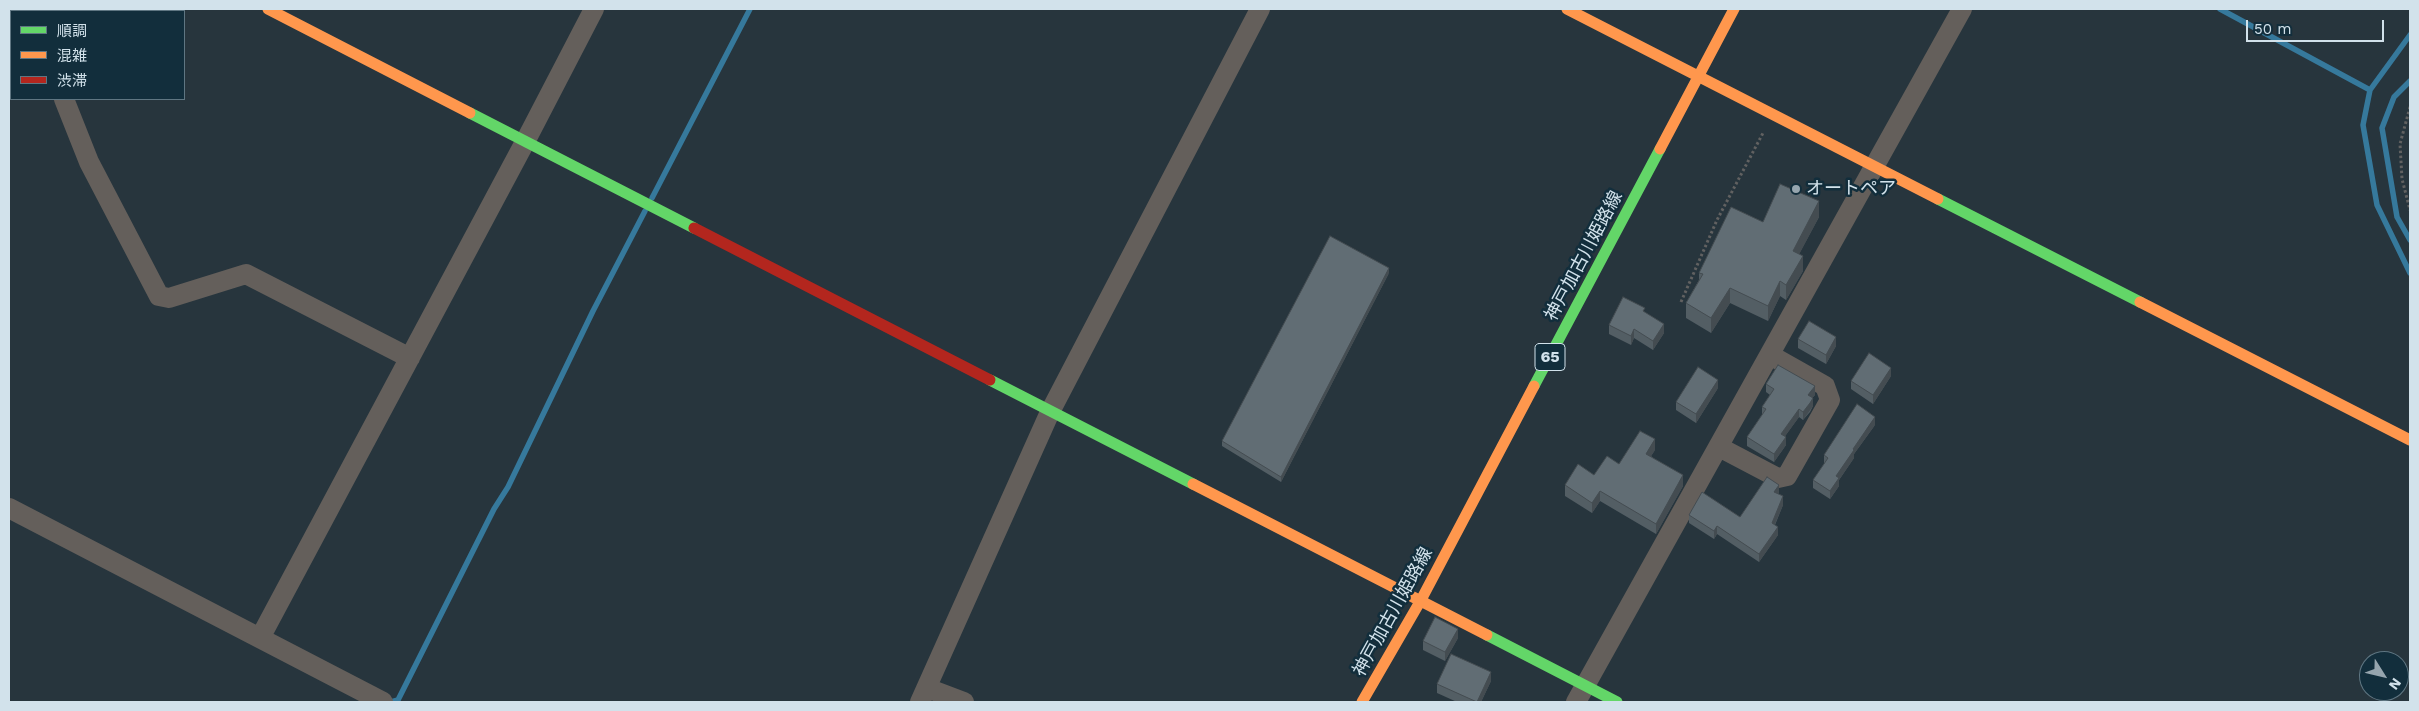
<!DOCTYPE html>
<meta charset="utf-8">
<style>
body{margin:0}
#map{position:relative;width:2419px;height:711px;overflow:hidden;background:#27353d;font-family:"Work Sans","Noto Sans JP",sans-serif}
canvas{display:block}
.frame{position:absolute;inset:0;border:10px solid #d2e2eb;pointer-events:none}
.legend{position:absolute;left:10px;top:10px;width:175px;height:90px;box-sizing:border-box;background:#122e3c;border:1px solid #5f7682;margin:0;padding:6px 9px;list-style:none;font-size:15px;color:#d2e2eb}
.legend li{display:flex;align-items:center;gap:10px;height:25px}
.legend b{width:25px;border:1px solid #5f7682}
.north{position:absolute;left:2359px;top:651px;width:50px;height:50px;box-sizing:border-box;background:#122e3c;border:1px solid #5f7682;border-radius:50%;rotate:126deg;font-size:14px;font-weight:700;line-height:20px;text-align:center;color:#d2e2eb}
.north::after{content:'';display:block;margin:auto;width:18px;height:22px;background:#96a5ae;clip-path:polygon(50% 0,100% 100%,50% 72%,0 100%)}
.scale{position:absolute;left:2246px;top:20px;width:138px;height:22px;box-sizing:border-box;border:2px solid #d2e2eb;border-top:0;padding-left:6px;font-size:15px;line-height:18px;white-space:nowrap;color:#d2e2eb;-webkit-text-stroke:4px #122e3c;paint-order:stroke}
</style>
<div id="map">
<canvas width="2419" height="711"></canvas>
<div class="frame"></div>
<ul class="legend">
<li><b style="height:6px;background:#63d668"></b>順調</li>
<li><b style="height:6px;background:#ff974d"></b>混雑</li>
<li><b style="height:6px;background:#b3261e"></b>渋滞</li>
</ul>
<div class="north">N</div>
<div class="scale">50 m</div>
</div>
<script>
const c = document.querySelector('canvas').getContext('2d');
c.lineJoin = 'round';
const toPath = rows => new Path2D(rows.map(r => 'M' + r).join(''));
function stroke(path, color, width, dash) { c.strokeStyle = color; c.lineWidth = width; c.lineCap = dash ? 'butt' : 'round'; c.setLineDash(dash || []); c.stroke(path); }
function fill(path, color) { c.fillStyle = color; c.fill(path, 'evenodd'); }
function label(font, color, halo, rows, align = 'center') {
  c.font = font + ' "Work Sans","Noto Sans JP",sans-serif'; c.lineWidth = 5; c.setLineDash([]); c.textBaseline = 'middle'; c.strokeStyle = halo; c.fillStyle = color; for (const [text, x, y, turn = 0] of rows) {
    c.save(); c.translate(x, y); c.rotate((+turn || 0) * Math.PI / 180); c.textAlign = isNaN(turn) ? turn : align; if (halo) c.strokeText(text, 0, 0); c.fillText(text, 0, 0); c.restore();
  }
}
stroke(toPath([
 [2220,9,2370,90],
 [2410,35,2370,90,2363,125,2377,205,2410,273],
 [2410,81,2394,97,2382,128,2397,217,2410,240],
 [652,198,750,9],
 [391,702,398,700,494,509,508,487,593,311,645,211]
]), '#36799c', 5.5);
stroke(toPath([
 [2410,107,2400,144,2402,179,2410,210],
 [1681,302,1717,220,1763,133]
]), '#616161', 3, [2.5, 2.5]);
stroke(toPath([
 [9,63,11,62],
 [64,99,89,162,159,296,169,298,246,274,410,358],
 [1719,447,1778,478,1787,476,1830,400,1825,386,1770,355],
 [9,508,383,702],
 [260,638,525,142,594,9],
 [927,688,964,702],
 [920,702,1050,412,1260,9],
 [1576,702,1962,9]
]), '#645f5b', 20);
stroke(toPath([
 [470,113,694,228],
 [1938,199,2140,302],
 [990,380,1193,484],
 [1534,386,1660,149],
 [1487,635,1617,702]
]), '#63d668', 11);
stroke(toPath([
 [268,9,470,113],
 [1567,9,1938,199],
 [1660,149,1734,9],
 [2140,302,2410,440],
 [1193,484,1487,635],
 [1362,702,1421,600,1534,386]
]), '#ff974d', 11);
stroke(toPath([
 [694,228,990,380]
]), '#b3261e', 11);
fill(toPath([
 [1819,217,1799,254,1803,271,1786,300,1780,296,1768,321,1730,303,1711,333,1686,318,1686,303,1699,280,1699,273,1763,222],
 [1389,273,1281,482,1222,446,1222,441],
 [1645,312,1664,333,1653,350,1634,338,1631,345,1609,334,1609,325],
 [1798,339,1836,346,1826,364,1798,348],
 [1891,376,1873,404,1851,389,1851,381],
 [1766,384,1815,395,1812,398,1813,406,1810,412,1803,420,1799,417,1785,436,1786,445,1774,462,1747,446,1747,437,1762,415,1762,407,1770,395,1766,392],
 [1718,388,1696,423,1676,410,1676,402],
 [1875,425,1854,454,1854,458,1839,480,1839,486,1830,499,1813,488,1813,480,1825,463,1824,463,1824,455],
 [1655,450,1651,456,1683,486,1656,534,1600,501,1592,513,1565,496,1565,485,1594,475],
 [1779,493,1778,494,1783,505,1775,525,1778,535,1759,562,1717,534,1714,539,1689,523,1689,515,1740,517],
 [1458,638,1445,661,1423,650,1423,641],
 [1491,681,1481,702,1457,702,1437,693,1437,684]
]), '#535e64');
fill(toPath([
 [1819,201,1819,217,1793,266,1793,251],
 [1803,256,1803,271,1786,300,1786,285],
 [1389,268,1389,273,1281,482,1281,477],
 [1780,281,1780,296,1768,321,1768,306],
 [1730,288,1730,303,1711,333,1711,318],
 [1664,324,1664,333,1653,350,1653,341],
 [1634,329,1634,338,1631,345,1631,336],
 [1836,337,1836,346,1826,364,1826,355],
 [1891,368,1891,376,1873,404,1873,395],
 [1718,380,1718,388,1696,423,1696,414],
 [1815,386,1815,395,1808,403,1808,395],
 [1813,398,1813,406,1803,420,1803,412],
 [1799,409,1799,417,1781,442,1781,434],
 [1875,417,1875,425,1854,454,1854,458,1839,480,1839,486,1830,499,1830,491,1836,476,1853,449],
 [1786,437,1786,445,1774,462,1774,454],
 [1655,439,1655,450,1646,464,1646,454],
 [1683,475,1683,486,1656,534,1656,524],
 [1779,485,1779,493,1774,501,1774,492],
 [1600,491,1600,501,1592,513,1592,503],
 [1783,496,1783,505,1772,531,1772,523],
 [1717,526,1717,534,1714,539,1714,531],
 [1778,527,1778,535,1759,562,1759,554],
 [1458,629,1458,638,1445,661,1445,652],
 [1491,672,1491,681,1481,702,1477,702]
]), '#444c51');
const building = toPath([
 [1780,184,1819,201,1793,251,1803,256,1786,285,1780,281,1768,306,1730,288,1711,318,1686,303,1703,274,1699,273,1731,207,1763,222,1780,184],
 [1330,236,1389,268,1281,477,1222,441,1330,236],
 [1623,297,1645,308,1643,311,1664,324,1653,341,1634,329,1631,336,1609,325,1623,297],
 [1809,321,1836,337,1826,355,1798,339,1809,321],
 [1869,353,1891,368,1873,395,1851,381,1869,353],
 [1778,365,1815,386,1808,395,1813,398,1810,403,1803,412,1799,409,1781,434,1786,437,1774,454,1747,437,1766,409,1762,407,1774,389,1766,384,1778,365],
 [1698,367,1718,380,1696,414,1676,402,1698,367],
 [1857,404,1875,417,1853,449,1854,450,1836,476,1839,478,1830,491,1813,480,1828,458,1824,455,1857,404],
 [1640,431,1655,439,1646,454,1683,475,1656,524,1600,491,1592,503,1565,485,1578,464,1594,475,1607,456,1619,464,1640,431],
 [1767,477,1779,485,1774,492,1783,496,1772,523,1778,527,1759,554,1717,526,1714,531,1689,515,1702,492,1740,517,1767,477],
 [1435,617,1458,629,1445,652,1423,641,1435,617],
 [1451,654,1491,672,1477,702,1437,684,1451,654]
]);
fill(building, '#616d74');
stroke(building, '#444c51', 1);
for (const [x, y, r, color] of [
 [1796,189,5,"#96a5ae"]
]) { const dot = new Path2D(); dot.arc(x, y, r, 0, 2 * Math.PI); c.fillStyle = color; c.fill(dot); stroke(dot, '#122e3c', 2); }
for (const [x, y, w] of [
 [1550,357,30]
]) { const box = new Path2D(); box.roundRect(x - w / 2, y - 13.5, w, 27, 4); c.fillStyle = '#122e3c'; c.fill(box); stroke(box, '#d2e2eb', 1); }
label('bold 16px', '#d2e2eb', null, [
 ["65",1550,357]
]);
label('18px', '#d2e2eb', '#122e3c', [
 ["オートペア",1806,189]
], 'left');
label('18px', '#d2e2eb', '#122e3c', [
 ["神戸加古川姫路線",1584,256,-62],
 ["神戸加古川姫路線",1393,612,-61]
]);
</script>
